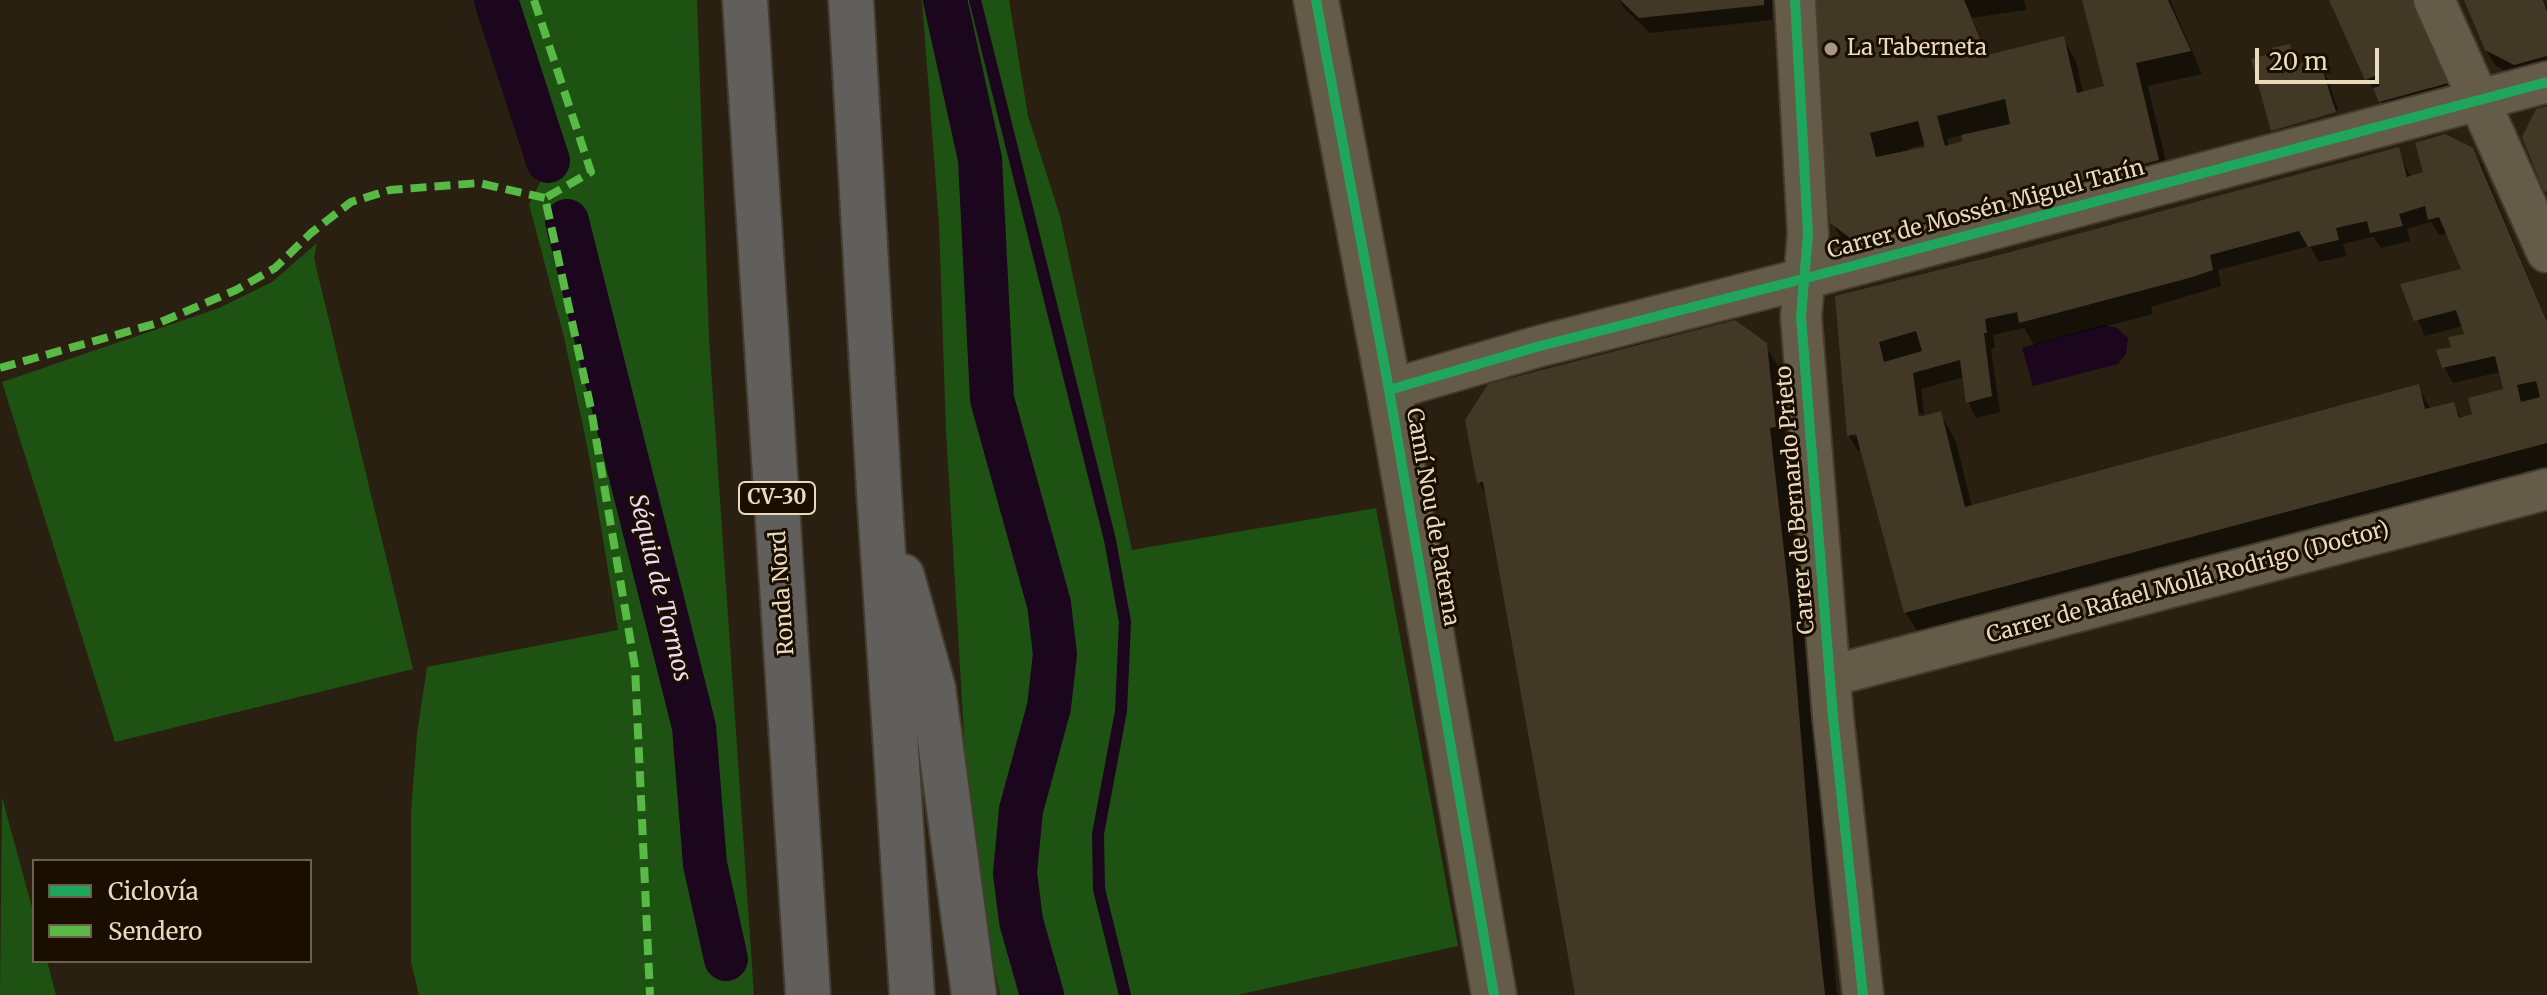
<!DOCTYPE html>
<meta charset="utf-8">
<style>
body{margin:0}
#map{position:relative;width:2547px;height:995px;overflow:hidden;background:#292011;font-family:Merriweather,serif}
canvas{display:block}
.legend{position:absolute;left:32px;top:859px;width:280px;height:104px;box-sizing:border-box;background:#190e00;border:2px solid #6c5f4c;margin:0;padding:10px 14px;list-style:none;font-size:24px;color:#e9d9bd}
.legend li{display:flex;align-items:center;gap:16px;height:40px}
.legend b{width:40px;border:2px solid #6c5f4c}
.scale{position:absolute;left:2255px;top:48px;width:124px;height:36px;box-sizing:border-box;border:4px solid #e9d9bd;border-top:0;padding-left:10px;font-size:24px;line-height:28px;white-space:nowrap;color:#e9d9bd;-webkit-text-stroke:6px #190e00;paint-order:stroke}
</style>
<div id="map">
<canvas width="2547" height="995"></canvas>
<ul class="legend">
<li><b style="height:10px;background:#20a55d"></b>Ciclovía</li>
<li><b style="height:10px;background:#58b947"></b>Sendero</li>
</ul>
<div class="scale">20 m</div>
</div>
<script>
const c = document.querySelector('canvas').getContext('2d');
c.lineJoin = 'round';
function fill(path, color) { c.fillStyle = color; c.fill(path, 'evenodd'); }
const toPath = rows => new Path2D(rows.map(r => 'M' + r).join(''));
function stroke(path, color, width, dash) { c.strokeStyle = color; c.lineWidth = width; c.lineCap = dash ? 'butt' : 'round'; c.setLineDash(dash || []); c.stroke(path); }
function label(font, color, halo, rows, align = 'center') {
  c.font = font + ' Merriweather,serif'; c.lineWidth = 6; c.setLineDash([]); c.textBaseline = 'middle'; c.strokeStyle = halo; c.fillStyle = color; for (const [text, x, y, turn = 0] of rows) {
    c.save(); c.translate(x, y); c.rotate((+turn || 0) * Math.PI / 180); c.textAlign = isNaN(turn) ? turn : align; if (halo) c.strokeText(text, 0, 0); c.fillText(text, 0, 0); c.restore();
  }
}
fill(toPath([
 [487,0,697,0,709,339,754,995,419,995,411,962,411,813,417,734,427,667,618,630,589,455,564,337,529,204,547,169],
 [922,0,1009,0,1028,116,1060,216,1132,550,1376,508,1458,946,1237,995,1000,995,980,899,966,769,946,430,939,224],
 [317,243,314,258,413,669,115,742,2,382,219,308,272,282],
 [2,797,34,915,34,961,47,961,56,995,0,995]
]), '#1e5212');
fill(toPath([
 [2104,325,2117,328,2128,338,2126,354,2118,364,2033,386,2022,348]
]), '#1b061e');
fill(toPath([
 [1619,0,1772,0,1772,20,1650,33,1624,8],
 [1813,0,2024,0,2026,10,1972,18,1989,56,2063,39,2076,61,2083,93,2106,88,2084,0,2170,0,2202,74,2148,86,2171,183,1865,256,1841,238,1832,222],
 [1963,135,1965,142,1949,147,1947,139],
 [1926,144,1928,149,1909,154,1907,149],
 [2331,0,2416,0,2459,98,2390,116,2367,79],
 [2467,0,2544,0,2547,8,2547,74,2524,80,2496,66,2486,50],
 [2289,46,2299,66,2318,62,2327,77,2338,110,2274,128,2274,132,2273,130,2275,55],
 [2339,114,2343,128,2282,146,2274,132],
 [2472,149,2482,166,2547,321,2547,476,1923,641,1906,613,1862,450,1858,451,1849,436,1842,373,1945,270,2398,150,2411,178,2425,174],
 [2431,222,2439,235,2448,233,2464,270,2402,285,2425,336,2463,326,2466,335,2454,348,2444,367,2453,383,2501,372,2505,390,2474,415,2462,419,2453,404,2431,409,2418,387,1972,507,1956,441,1940,413,1853,437,1853,433,1924,413,1921,389,1964,377,1968,402,1976,418,2000,412,1991,349,1995,348,1993,335,2024,328,2034,345,2153,314,2151,307,2221,286,2218,270,2310,246,2319,262,2347,256,2343,244,2373,237,2381,248,2410,241,2407,229],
 [1765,345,1779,368,1787,450,1782,450,1786,465,1805,634,1837,995,1577,995,1487,497,1479,482]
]), '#0007');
stroke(toPath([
 [975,0,1110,540,1125,622,1121,711,1098,834,1099,889,1125,995]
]), '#1b061e', 12);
stroke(toPath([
 [496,0,548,161],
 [945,0,980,159,992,399,1049,604,1055,654,1049,707,1021,810,1015,873,1021,921,1042,995],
 [567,221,694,727,705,864,726,959]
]), '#1b061e', 44);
fill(toPath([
 [1620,0,1764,0,1764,5,1639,18],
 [1811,0,1964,0,1987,55,2064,36,2077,93,2104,86,2082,0,2168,0,2191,51,2136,63,2159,160,1854,241,1830,223],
 [2005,99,2010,124,1961,135,1963,141,1945,146,1937,116],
 [1918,121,1925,147,1876,157,1870,133],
 [2329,0,2416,0,2452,82,2379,102,2373,88,2380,86,2375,76,2365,80],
 [2464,0,2543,0,2547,11,2547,56,2514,65,2485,50],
 [2290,44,2295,65,2319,59,2336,112,2271,131,2251,59,2273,53,2272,48],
 [2547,106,2547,191,2544,192,2522,137,2536,109],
 [2445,134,2473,148,2547,322,2547,443,1904,613,1856,434,1847,436,1835,296,2003,254,2399,147,2407,177,2423,172,2415,143],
 [2425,206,2428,220,2439,217,2461,269,2400,284,2414,321,2456,310,2464,334,2448,337,2451,347,2436,350,2442,368,2495,356,2503,389,2468,398,2472,414,2459,418,2454,402,2425,409,2419,384,1965,507,1941,411,1919,417,1913,373,1960,360,1966,403,1992,396,1984,333,1987,333,1985,319,2017,312,2019,323,2189,278,2213,270,2210,255,2299,231,2308,247,2339,240,2336,228,2367,221,2370,233,2403,226,2399,214],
 [1916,331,1922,351,1884,362,1879,342],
 [2536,381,2540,397,2521,402,2517,385],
 [1735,320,1767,343,1776,427,1770,428,1790,604,1813,882,1825,995,1575,995,1483,482,1477,483,1465,420,1488,384]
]), '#423826');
const street = toPath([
 [1795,0,1808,234,1801,317,1833,717,1863,995],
 [2434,0,2547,252],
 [1389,390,1540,346,1803,279,2547,82],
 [1830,676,2547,489]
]);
const secondary = toPath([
 [1316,0,1389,390,1494,995]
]);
const highway = toPath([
 [745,0,808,995],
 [851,0,879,491,912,995],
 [902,576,933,688,974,995]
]);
stroke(street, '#443d2f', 44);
stroke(secondary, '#443d2f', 48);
stroke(highway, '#443d2f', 48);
stroke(street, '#645b48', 40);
stroke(secondary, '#645b48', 44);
stroke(highway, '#615f5b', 44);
stroke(toPath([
 [534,0,591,172,545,198,591,409,635,667,650,995],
 [0,368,161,322,236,290,275,268,311,233,351,202,390,190,479,183,545,198]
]), '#58b947', 8, [16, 8]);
stroke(toPath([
 [1316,0,1389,390,1494,995],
 [1795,0,1808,234,1801,317,1833,717,1863,995],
 [1389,390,1540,346,1803,279,2547,82]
]), '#20a55d', 10);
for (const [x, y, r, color] of [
 [1831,49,8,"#a69881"]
]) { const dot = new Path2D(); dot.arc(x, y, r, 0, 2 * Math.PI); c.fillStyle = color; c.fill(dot); stroke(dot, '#190e00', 3); }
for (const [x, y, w] of [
 [777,498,76]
]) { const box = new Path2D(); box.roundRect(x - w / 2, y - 16, w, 32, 6); c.fillStyle = '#190e00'; c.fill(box); stroke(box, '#e9d9bd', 2); }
label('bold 20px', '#e9d9bd', null, [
 ["CV-30",777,498]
]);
label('22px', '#e9d9bd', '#190e00', [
 ["La Taberneta",1847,49]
], 'left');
label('22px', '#e9d9bd', '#190e00', [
 ["Carrer de Mossén Miguel Tarín",1986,210,-15],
 ["Carrer de Bernardo Prieto",1796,500,-95],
 ["Camí Nou de Paterna",1432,517,80],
 ["Carrer de Rafael Mollá Rodrigo (Doctor)",2188,583,-15],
 ["Ronda Nord",783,593,-94]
]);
label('italic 24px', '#eedaf2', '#190e00', [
 ["Séquia de Tormos",659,588,76]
]);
</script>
